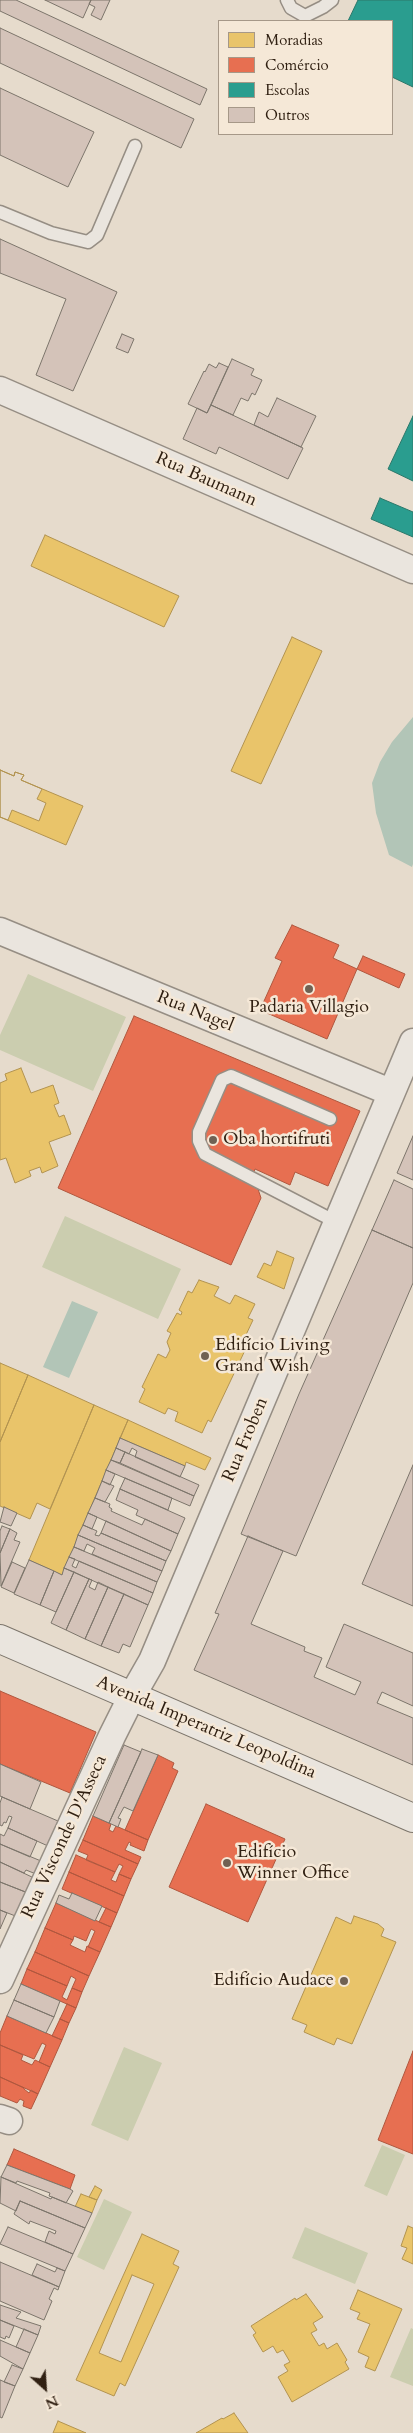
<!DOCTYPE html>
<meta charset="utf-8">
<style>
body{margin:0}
#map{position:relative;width:413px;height:2433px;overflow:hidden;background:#e6dbcc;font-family:Cardo,serif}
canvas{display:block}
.legend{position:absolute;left:218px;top:20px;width:175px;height:115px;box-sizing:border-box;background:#f5e8d7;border:1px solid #a69888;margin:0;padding:6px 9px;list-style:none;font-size:15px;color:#302012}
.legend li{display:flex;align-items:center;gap:10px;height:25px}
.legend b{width:25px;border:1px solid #a69888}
.north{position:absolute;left:20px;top:2363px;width:50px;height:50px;-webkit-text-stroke:4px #f5e8d7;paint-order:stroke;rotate:154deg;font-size:14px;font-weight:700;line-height:20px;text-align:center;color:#302012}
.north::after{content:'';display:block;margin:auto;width:18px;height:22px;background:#302012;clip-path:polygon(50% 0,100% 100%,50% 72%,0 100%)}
</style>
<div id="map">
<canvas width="413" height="2433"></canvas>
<ul class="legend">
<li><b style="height:14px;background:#e9c46a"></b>Moradias</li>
<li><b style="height:14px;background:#e76f51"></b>Comércio</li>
<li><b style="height:14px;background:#2a9d8f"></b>Escolas</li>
<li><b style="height:14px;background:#d4c3b9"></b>Outros</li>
</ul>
<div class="north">N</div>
</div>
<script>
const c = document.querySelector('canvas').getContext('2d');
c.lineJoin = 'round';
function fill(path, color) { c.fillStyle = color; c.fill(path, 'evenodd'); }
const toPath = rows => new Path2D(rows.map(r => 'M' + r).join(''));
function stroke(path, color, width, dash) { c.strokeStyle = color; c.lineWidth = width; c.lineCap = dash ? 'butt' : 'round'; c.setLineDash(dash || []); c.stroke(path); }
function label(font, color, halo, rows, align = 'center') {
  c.font = font + ' Cardo,serif'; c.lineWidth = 5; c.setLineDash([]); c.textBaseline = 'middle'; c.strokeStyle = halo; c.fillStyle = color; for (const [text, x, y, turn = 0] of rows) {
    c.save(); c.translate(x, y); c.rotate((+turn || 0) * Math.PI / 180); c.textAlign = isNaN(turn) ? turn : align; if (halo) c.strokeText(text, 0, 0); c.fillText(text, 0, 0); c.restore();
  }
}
fill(toPath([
 [28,974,126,1017,93,1091,0,1050,0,1035],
 [65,1216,181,1269,158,1319,42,1267],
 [124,2047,162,2063,128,2141,91,2125],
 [382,2145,405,2155,387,2196,364,2186],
 [104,2199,132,2212,104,2270,77,2257],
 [305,2227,368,2253,355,2284,292,2258],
 [411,2328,413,2329,413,2386,390,2377]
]), '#cbcdaf');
fill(toPath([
 [413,717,413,864,412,867,389,855,376,813,372,783,380,762,392,742],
 [72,1301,98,1312,69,1378,43,1367]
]), '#b2c5b7');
const homes = toPath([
 [45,535,179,596,164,627,31,566,45,535],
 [292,637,322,651,261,784,231,771,292,637],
 [0,770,14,776,15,772,24,775,21,780,83,806,66,845,0,817,0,770],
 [0,770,14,776,15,772,24,775,21,780,42,789,37,799,46,803,39,821,12,810,8,820,0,817,0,770],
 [21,1068,31,1093,53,1085,59,1103,54,1105,59,1117,64,1115,71,1134,49,1142,58,1166,42,1173,40,1167,29,1171,31,1176,15,1183,6,1158,0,1160,0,1083,7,1080,5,1074,21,1068],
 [277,1251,294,1258,284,1289,257,1277,264,1263,271,1266,277,1251],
 [199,1280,219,1287,214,1296,230,1304,235,1295,255,1304,248,1318,253,1320,244,1339,241,1338,240,1340,248,1344,211,1422,208,1420,202,1433,175,1421,178,1412,168,1408,165,1414,139,1402,145,1389,142,1387,158,1354,166,1358,170,1350,167,1342,171,1333,167,1331,177,1313,181,1315,182,1312,179,1310,188,1291,192,1293,199,1280],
 [0,1363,28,1375,0,1442,0,1363],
 [28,1375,94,1405,50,1509,37,1503,30,1519,0,1506,0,1442,28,1375],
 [94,1405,128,1420,62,1575,29,1560,94,1405],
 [128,1420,211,1458,205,1470,186,1462,185,1466,120,1438,128,1420],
 [354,1916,378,1924,384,1929,381,1936,396,1942,352,2044,337,2038,334,2045,304,2032,307,2025,292,2019,336,1917,351,1924,354,1916],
 [95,2186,102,2190,97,2200,89,2197,95,2186],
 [81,2194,97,2200,92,2213,75,2207,81,2194],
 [408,2226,413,2228,413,2264,402,2259,407,2248,401,2246,408,2226],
 [142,2234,179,2251,173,2264,179,2267,125,2386,120,2383,114,2396,76,2380,142,2234],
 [132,2275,154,2284,121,2362,99,2353,132,2275],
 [358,2290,402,2309,375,2371,365,2367,369,2357,358,2352,370,2324,357,2319,360,2313,350,2309,358,2290],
 [306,2294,323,2317,313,2323,317,2330,311,2333,319,2346,324,2343,327,2349,337,2343,347,2360,345,2362,349,2369,292,2402,278,2377,288,2371,284,2365,290,2362,283,2350,277,2353,273,2346,263,2352,253,2335,256,2333,251,2326,295,2298,296,2300,306,2294],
 [234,2413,248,2433,196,2433,222,2418,223,2419,234,2413],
 [58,2421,86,2433,53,2433,58,2421]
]);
fill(homes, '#e9c46a');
stroke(homes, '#b29350', 1);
const shops = toPath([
 [292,925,339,945,333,958,357,969,327,1039,260,1010,282,961,275,958,292,925],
 [363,956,405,974,399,988,357,969,363,956],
 [134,1016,360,1111,328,1186,295,1172,290,1185,255,1169,253,1174,261,1198,231,1265,58,1188,134,1016],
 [0,1691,96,1732,70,1793,0,1764,0,1691],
 [158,1755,174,1763,172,1768,178,1771,148,1840,125,1830,158,1755],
 [206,1804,285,1839,248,1922,169,1887,206,1804],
 [93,1816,111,1824,109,1830,113,1832,116,1826,148,1840,144,1851,130,1845,131,1843,129,1842,125,1850,141,1857,138,1864,83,1840,93,1816],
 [83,1840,138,1864,131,1879,119,1874,123,1866,119,1864,115,1872,86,1860,88,1855,78,1851,83,1840],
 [76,1855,115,1872,111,1880,116,1882,119,1874,131,1879,124,1896,69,1872,76,1855],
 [69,1872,124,1896,117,1913,62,1889,69,1872],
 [56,1903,111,1927,100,1952,88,1947,95,1931,91,1929,86,1941,74,1936,73,1940,45,1928,56,1903],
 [106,1908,117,1913,111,1927,99,1922,106,1908],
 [45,1928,73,1940,70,1945,85,1952,87,1946,100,1952,89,1976,35,1952,45,1928],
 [35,1952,89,1976,82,1992,72,1988,76,1979,71,1976,67,1986,27,1969,35,1952],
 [27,1969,67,1986,62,1997,67,2000,72,1988,82,1992,76,2008,21,1984,27,1969],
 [67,2004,76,2008,69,2023,60,2019,67,2004],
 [7,2016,62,2040,50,2067,39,2062,46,2045,42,2043,34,2059,0,2045,0,2033,7,2016],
 [60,2019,69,2023,62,2040,52,2036,60,2019],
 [0,2045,23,2055,21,2060,32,2065,35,2060,50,2067,38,2094,0,2077,0,2045],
 [413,2051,413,2154,378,2140,413,2051],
 [0,2077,24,2088,24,2089,29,2093,31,2090,38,2094,31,2109,23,2106,24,2101,20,2099,17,2103,0,2096,0,2077],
 [14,2149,75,2175,70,2189,7,2165,14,2149]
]);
fill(shops, '#e76f51');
stroke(shops, '#b0573e', 1);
const schools = toPath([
 [358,0,413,0,413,87,392,77,392,21,348,21,358,0],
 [413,416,413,481,388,469,413,416],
 [380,498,413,512,413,537,371,519,380,498]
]);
fill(schools, '#2a9d8f');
stroke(schools, '#2c786a', 1);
const building = toPath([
 [0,0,16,0,207,89,200,105,0,11,0,0],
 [45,0,91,0,83,18,45,0],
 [91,0,110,0,101,20,91,15,95,7,89,4,91,0],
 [0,28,194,119,181,148,0,63,0,28],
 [0,88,94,132,68,187,0,155,0,88],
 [0,239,117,292,73,391,36,375,66,299,0,273,0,239],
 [122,334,134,339,128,353,116,348,122,334],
 [232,359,254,369,251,375,262,380,255,395,252,393,248,401,241,398,233,415,211,405,232,359],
 [219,363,228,367,207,413,188,404,204,371,205,372,209,364,216,368,219,363],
 [277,398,316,416,301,447,254,425,259,412,268,417,277,398],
 [211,405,303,448,288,479,219,447,216,454,183,439,197,408,207,413,211,405],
 [413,1136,413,1180,397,1173,413,1136],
 [394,1180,413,1189,413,1248,372,1230,394,1180],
 [372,1230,413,1248,413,1283,296,1556,241,1534,299,1394,372,1230],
 [120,1438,185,1466,180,1477,135,1457,137,1451,132,1448,129,1454,116,1448,120,1438],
 [116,1448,125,1452,120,1463,111,1460,116,1448],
 [125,1452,199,1485,194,1496,120,1463,125,1452],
 [111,1460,194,1496,190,1506,106,1470,111,1460],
 [413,1465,413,1606,362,1584,413,1465],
 [106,1470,115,1474,110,1485,102,1481,106,1470],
 [125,1478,172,1498,168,1510,120,1489,125,1478],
 [102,1481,114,1486,105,1502,95,1498,102,1481],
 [120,1489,185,1518,178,1534,136,1515,138,1510,116,1500,120,1489],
 [95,1498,110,1504,109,1507,112,1509,111,1511,142,1525,145,1519,178,1534,171,1551,88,1513,95,1498],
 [4,1507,17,1513,11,1526,0,1522,4,1507],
 [88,1513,97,1517,92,1529,83,1525,88,1513],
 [106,1521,171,1551,166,1561,101,1533,106,1521],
 [83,1525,97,1531,95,1535,99,1536,101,1533,166,1561,162,1571,78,1535,83,1525],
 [2,1526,10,1529,0,1553,0,1531,2,1526],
 [10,1529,17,1533,14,1540,20,1542,1,1586,0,1553,10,1529],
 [78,1535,162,1571,157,1582,92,1554,95,1548,87,1544,84,1551,74,1547,78,1535],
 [248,1536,283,1551,251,1624,305,1647,304,1651,322,1658,314,1677,355,1695,361,1682,326,1667,344,1624,413,1653,413,1706,382,1692,377,1703,413,1718,413,1765,194,1670,219,1614,215,1613,248,1536],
 [74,1547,157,1582,153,1593,69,1557,74,1547],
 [69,1557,75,1559,72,1566,76,1568,79,1561,153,1593,148,1605,64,1568,69,1557],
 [29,1560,54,1571,40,1605,14,1594,29,1560],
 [12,1562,25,1568,14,1593,1,1587,12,1562],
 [64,1568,74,1572,56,1612,40,1605,54,1571,62,1575,64,1568],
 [74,1572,89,1579,66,1630,51,1623,74,1572],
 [89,1579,92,1580,89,1587,95,1590,98,1582,108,1587,85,1639,66,1630,89,1579],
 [108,1587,124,1594,101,1646,85,1639,108,1587],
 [124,1594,148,1605,130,1647,123,1644,119,1653,101,1646,124,1594],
 [124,1745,141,1752,109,1823,93,1816,124,1745],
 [142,1749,158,1755,133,1811,124,1807,118,1818,121,1819,118,1827,109,1823,142,1749],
 [0,1764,41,1782,30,1809,0,1796,0,1764],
 [2,1797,58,1821,48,1846,8,1828,12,1817,9,1816,6,1823,4,1822,2,1826,0,1825,0,1803,2,1797],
 [8,1828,37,1841,30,1857,0,1844,0,1834,4,1836,8,1828],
 [0,1844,41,1861,36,1874,26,1870,24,1873,0,1862,0,1844],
 [0,1862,34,1878,28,1893,0,1882,0,1862],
 [0,1882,28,1893,18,1917,0,1910,0,1882],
 [72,1893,102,1906,95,1921,56,1903,59,1895,69,1899,72,1893],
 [0,1910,7,1913,0,1929,0,1910],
 [21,1984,60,2001,54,2017,14,2000,21,1984],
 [14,2000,54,2017,46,2033,7,2016,14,2000],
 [7,2165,70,2189,73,2191,66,2203,52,2197,49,2196,50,2193,17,2181,16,2183,1,2177,7,2165],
 [1,2177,51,2199,52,2197,92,2213,85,2228,20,2201,16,2211,0,2203,1,2177],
 [20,2201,85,2228,73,2254,45,2242,49,2231,55,2234,56,2231,30,2221,29,2224,14,2214,20,2201],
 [8,2227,73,2254,65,2271,0,2244,8,2227],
 [0,2262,59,2287,58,2290,54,2288,49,2299,52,2301,44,2320,0,2301,0,2262],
 [37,2264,55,2272,57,2268,65,2271,59,2287,32,2275,37,2264],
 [0,2305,21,2312,16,2318,41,2326,38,2335,0,2320,0,2305],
 [0,2320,14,2326,9,2338,6,2336,5,2339,0,2337,0,2320],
 [24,2329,38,2335,30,2353,16,2347,24,2329],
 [0,2340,30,2353,23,2369,0,2356,0,2340],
 [12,2365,23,2369,15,2386,4,2382,12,2365],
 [0,2380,15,2386,2,2418,0,2417,0,2380]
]);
fill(building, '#d4c3b9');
stroke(building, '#7c756b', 1);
const lane = toPath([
 [287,0,291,8,305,16,323,7,332,0],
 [0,212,51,233,88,242,97,235,135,146],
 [330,1119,231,1076,222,1080,199,1132,199,1141,205,1154,338,1223]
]);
const street = toPath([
 [0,390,413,570],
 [0,931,390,1092],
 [0,1980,112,1736,132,1696,152,1661,413,1042],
 [0,2118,9,2121]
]);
const secondary = toPath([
 [0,1639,413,1818]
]);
stroke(lane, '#968e84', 15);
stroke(street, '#968e84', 29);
stroke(secondary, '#7c756b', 30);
stroke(lane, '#eae5de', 12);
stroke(street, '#eae5de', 26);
stroke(secondary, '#eae5de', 28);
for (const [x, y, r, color] of [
 [309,989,5,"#706153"],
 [213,1140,5,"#706153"],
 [205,1356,5,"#706153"],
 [227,1863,5,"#706153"],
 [344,1981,5,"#706153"]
]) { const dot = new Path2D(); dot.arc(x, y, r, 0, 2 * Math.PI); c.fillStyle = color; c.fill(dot); stroke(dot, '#f5e8d7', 2); }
label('18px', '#302012', '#f5e8d7', [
 ["Rua Baumann",206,480,24],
 ["Rua Nagel",195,1012,22],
 ["Rua Froben",246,1440,-67],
 ["Avenida Imperatriz Leopoldina",206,1728,23],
 ["Rua Visconde D'Asseca",65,1837,-65]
]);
label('18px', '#302012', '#f5e8d7', [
 ["Padaria Villagio",309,1008,"center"],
 ["Oba hortifruti",223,1140],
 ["Edifício Living",215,1346],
 ["Grand Wish",215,1367],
 ["Edifício",237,1853],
 ["Winner Office",237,1874],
 ["Edifício Audace",334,1981,"right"]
], 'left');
</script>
